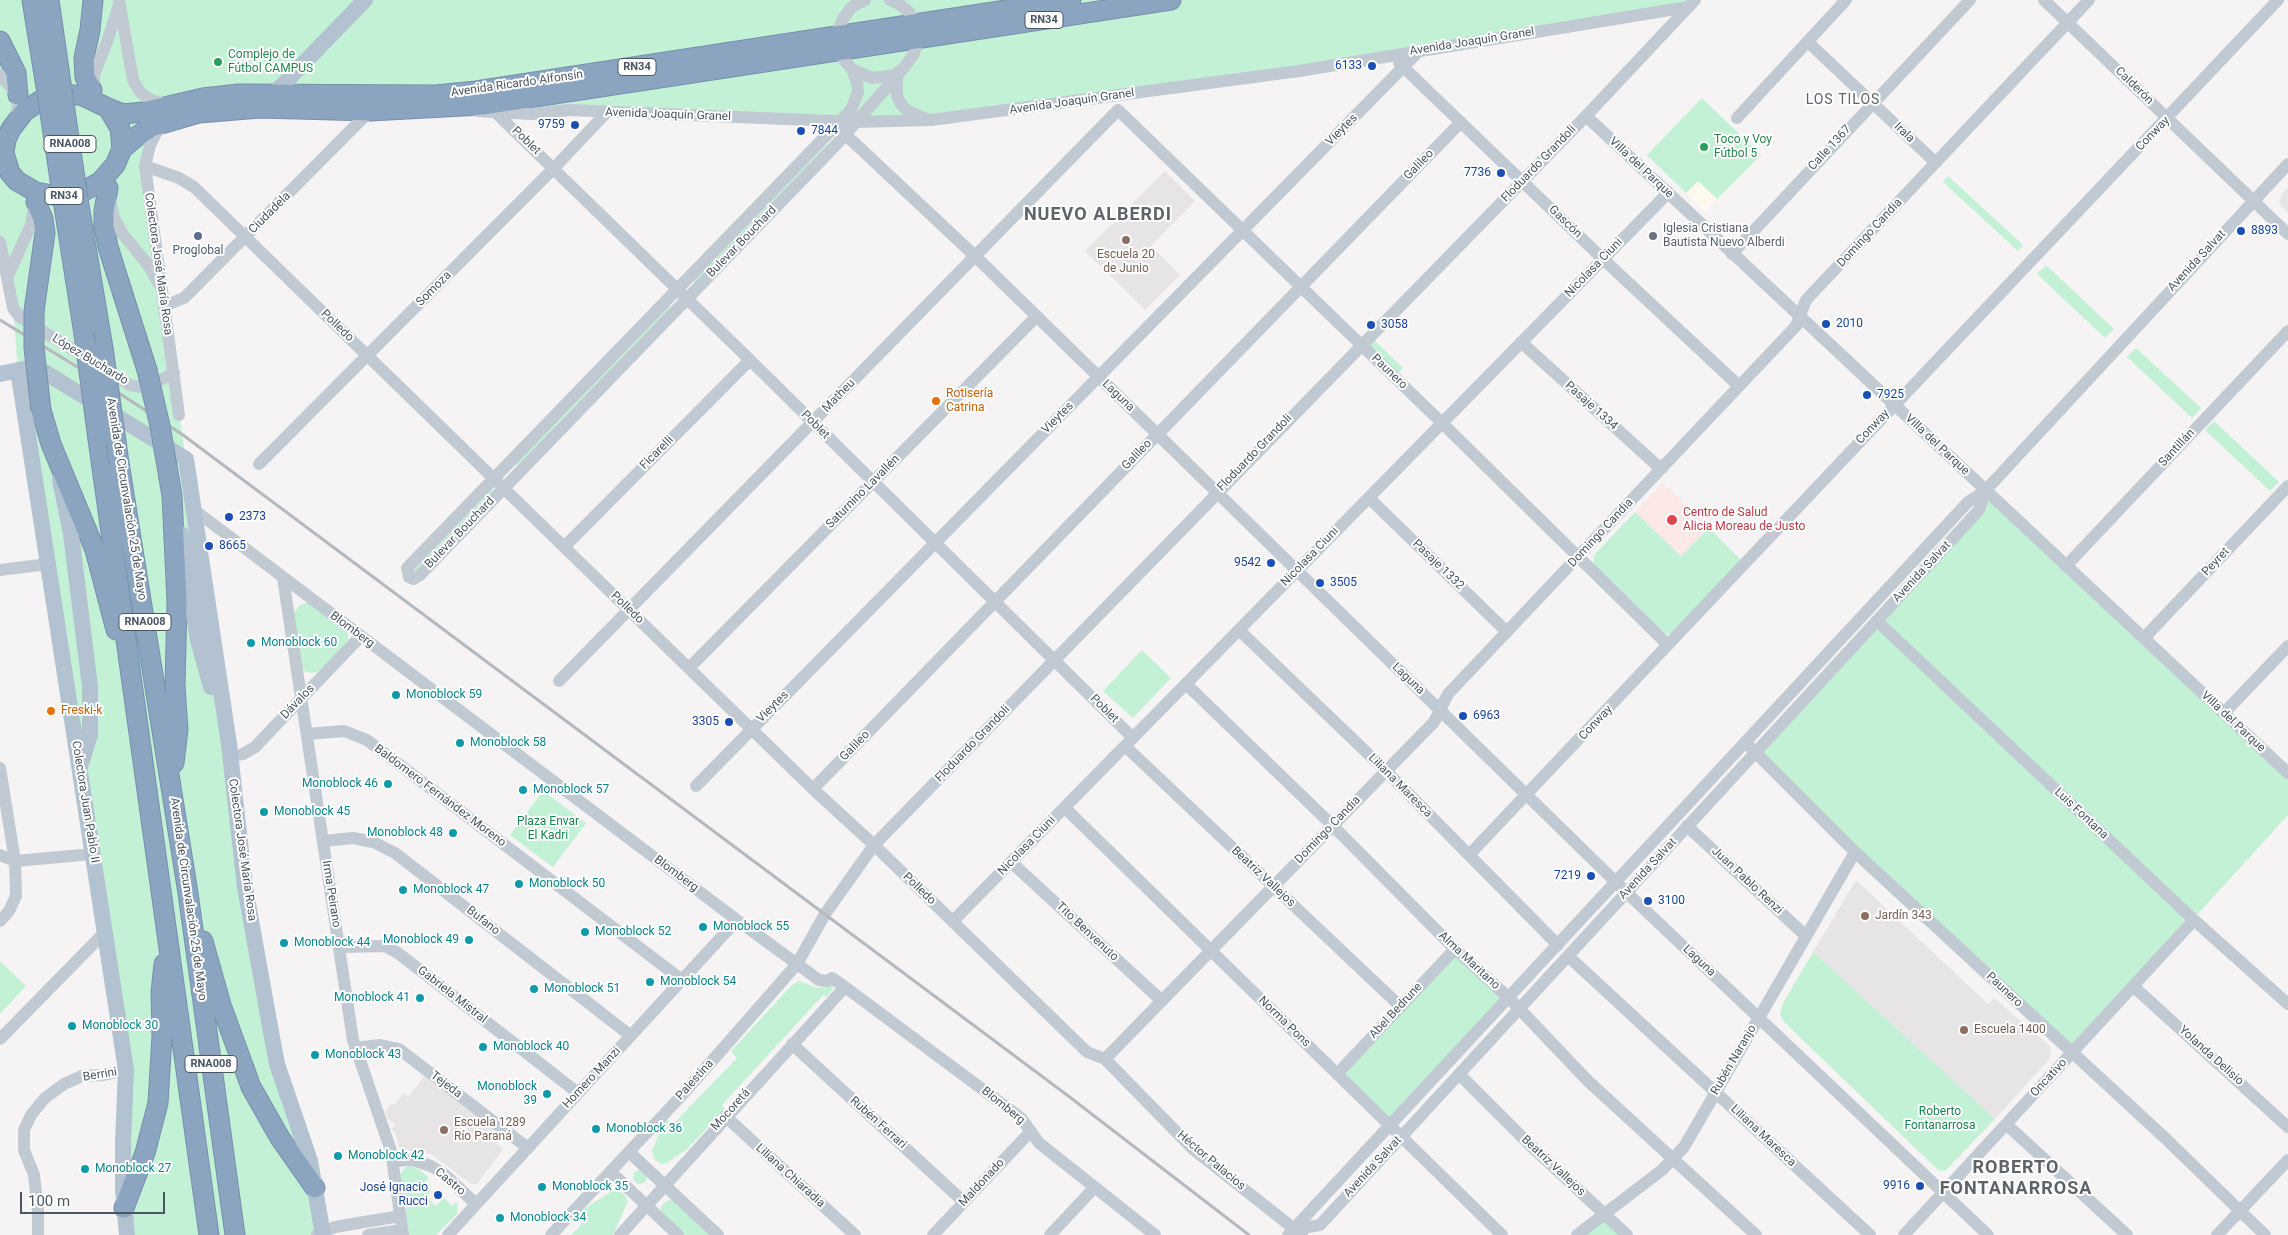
<!DOCTYPE html>
<meta charset="utf-8">
<style>
body{margin:0}
#map{position:relative;width:2288px;height:1235px;overflow:hidden;background:#f5f3f3;font-family:Roboto,sans-serif}
canvas{display:block}
.scale{position:absolute;left:20px;top:1192px;width:145px;height:22px;box-sizing:border-box;border:2px solid #4a5661;border-top:0;padding-left:6px;font-size:15px;line-height:18px;white-space:nowrap;color:#4a5661;-webkit-text-stroke:4px #fff;paint-order:stroke}
</style>
<div id="map">
<canvas width="2288" height="1235"></canvas>
<div class="scale">100 m</div>
</div>
<script>
const c = document.querySelector('canvas').getContext('2d');
c.lineJoin = 'round';
function fill(path, color) { c.fillStyle = color; c.fill(path, 'evenodd'); }
const toPath = rows => new Path2D(rows.map(r => 'M' + r).join(''));
function stroke(path, color, width, dash) { c.strokeStyle = color; c.lineWidth = width; c.lineCap = dash ? 'butt' : 'round'; c.setLineDash(dash || []); c.stroke(path); }
function label(font, color, halo, rows, align = 'center') {
  c.font = font + ' Roboto,sans-serif'; c.lineWidth = 4; c.setLineDash([]); c.textBaseline = 'middle'; c.strokeStyle = halo; c.fillStyle = color; for (const [text, x, y, turn = 0] of rows) {
    c.save(); c.translate(x, y); c.rotate((+turn || 0) * Math.PI / 180); c.textAlign = isNaN(turn) ? turn : align; if (halo) c.strokeText(text, 0, 0); c.fillText(text, 0, 0); c.restore();
  }
}
fill(toPath([
 [1698,181,1717,199,1705,212,1686,193]
]), '#fdf9ef');
fill(toPath([
 [1165,171,1195,201,1151,246,1180,275,1145,310,1085,251],
 [2288,187,2288,213,2279,204,2281,195],
 [1856,880,1988,1004,1994,998,2050,1046,2051,1057,1995,1119,1813,952],
 [424,1076,498,1132,497,1144,503,1149,477,1184,471,1184,431,1154,400,1150,395,1132,391,1129,395,1124,386,1117,388,1115,385,1112,392,1103,394,1105,404,1093,409,1096]
]), '#e6e4e5');
fill(toPath([
 [1663,483,1709,528,1681,556,1635,512]
]), '#fce8e6');
fill(toPath([
 [0,0,1695,0,1688,7,959,118,168,105,145,166,245,887,323,1235,127,1235,126,1070,18,370,13,308,0,242],
 [1702,98,1761,155,1717,199,1698,181,1686,193,1647,155],
 [827,144,830,147,695,283,692,280],
 [1948,176,2023,245,2018,251,1943,182],
 [2046,265,2114,329,2105,338,2037,274],
 [667,304,671,307,517,466,514,463],
 [1374,340,1403,368,1397,375,1368,346],
 [2136,348,2201,408,2192,418,2127,357],
 [2214,421,2279,482,2270,491,2205,430],
 [490,486,494,490,415,573,411,570],
 [1985,491,2288,773,2288,815,2072,1052,1756,752,1979,510],
 [1635,512,1681,556,1709,528,1743,562,1675,633,1668,634,1661,631,1593,566,1594,555],
 [306,603,310,603,348,633,348,640,339,653,321,671,312,673,306,672,301,667,293,613,300,605],
 [1142,650,1171,678,1133,718,1103,691],
 [543,791,586,823,553,867,510,835],
 [1813,952,1995,1119,1945,1171,1938,1170,1784,1022,1780,1014,1782,1005],
 [1455,954,1502,998,1390,1117,1344,1074],
 [0,961,26,986,0,1014],
 [799,981,818,988,833,985,833,989,826,997,823,995,722,1105,725,1109,686,1150,667,1163,662,1164,654,1159,652,1150,666,1119,674,1123,737,1058,731,1051,792,985],
 [411,1166,420,1170,429,1178,426,1181,430,1185,428,1188,431,1191,426,1196,436,1206,444,1198,452,1206,456,1202,458,1204,457,1214,436,1235,407,1235,405,1199,402,1196,399,1175,406,1167],
 '633 1177a7 7 0 1 1 14 0a7 7 0 1 1-14 0Z',
 [619,1191,625,1195,628,1201,613,1235,571,1235,581,1225,581,1212,585,1208,611,1192],
 [670,1200,675,1201,711,1235,683,1235,661,1212,661,1207,664,1203],
 [1605,1215,1627,1235,1577,1235]
]), '#c3f1d5');
const highway = toPath([
 [32,0,47,93],
 [49,0,62,90],
 [0,41,16,73,18,95],
 [92,90,85,77,84,58,90,30,93,0],
 [61,95,81,95,108,108,120,128,122,149,115,165,100,182,80,193,58,196,36,192,17,181,10,173,4,153,6,140,11,129,24,112,41,100,61,95],
 [108,108,123,114,143,112,203,98,239,94,436,95,476,91,1071,0],
 [122,149,136,137,151,127,199,113,260,108,370,111,482,105,1171,0],
 [108,188,104,211,104,226,108,247,147,370],
 [78,199,103,348],
 [63,200,84,334],
 [34,311,45,233,43,219,36,202],
 [41,410,51,444,95,550,116,630],
 [98,439,209,1235],
 [119,463,188,893,235,1235],
 [169,478,172,496,177,602,175,685,178,730,174,763],
 [203,941,221,1005,251,1087,280,1138,315,1188],
 [124,1208,145,1153,158,1103,162,1036,161,992,164,964]
]);
stroke(highway, '#7690ad', 21);
stroke(toPath([
 [119,0,133,80,140,92,151,100,168,105],
 [865,0,852,7,844,17,839,28,838,44,844,60,852,69,872,78,894,75,903,69,914,54,918,39,915,23,909,12,899,4,890,0],
 [2044,0,2288,234],
 [1808,42,1936,163],
 [1399,63,1603,259,1739,386],
 [852,69,857,82,858,92,851,110,407,568,409,577,413,579,420,575,834,147,903,69],
 [0,75,18,95,17,120],
 [897,76,897,96,901,104,908,111,926,119],
 [92,90,95,72,107,42,119,5],
 [1118,110,1442,423,1668,645],
 [477,111,531,114,570,110,857,122,931,120,1299,71,1688,7],
 [496,113,750,360,1133,738],
 [1586,116,2288,773],
 [1737,118,1846,0],
 [831,121,975,256,1626,892,1988,1235],
 [165,124,156,133,150,145,145,166,179,415],
 [145,166,179,178,194,187,813,789,874,845,1087,1052,1105,1059,1193,1149,1302,1235],
 [110,199,113,215,122,233,149,266,159,284],
 [0,242,13,308,20,317,130,385,140,387,149,386,174,373],
 [1732,254,1970,0],
 [7,278,31,225,35,202],
 [164,306,184,298,370,111],
 [1521,342,1661,469],
 [259,464,554,168,607,112],
 [1369,498,1507,632],
 [193,509,737,920,819,980,827,981,832,978,845,987,1021,1118,1039,1143,1155,1235],
 [564,547,750,360],
 [2066,566,2288,331],
 [0,570,48,564],
 [283,578,353,1040,391,1151,403,1235],
 [1877,621,2194,920,2288,1004],
 [1239,630,1386,771,1558,945],
 [2144,638,2288,486],
 [689,668,1037,316],
 [559,681,1118,110],
 [1186,684,1333,826,1455,949,1509,998,1588,1081,1756,1235],
 [2224,713,2288,646],
 [307,734,344,731,367,740,682,980],
 [1125,746,1401,1007],
 [1751,748,1855,852,2165,1138,2265,1235],
 [230,757,243,754,255,747,360,637],
 [0,768,15,861,16,896,9,911,0,921],
 [696,786,1419,51],
 [813,789,1461,122],
 [1065,808,1502,1235],
 [1687,826,1806,936],
 [323,841,353,838,373,842,395,853,631,1036],
 [0,855,15,861,93,854],
 [1469,855,2278,0],
 [1011,862,1162,1001],
 [953,921,1668,193],
 [339,947,385,946,398,953,578,1093],
 [1568,956,1870,1235],
 [2133,986,2288,1127],
 [0,1039,105,932],
 [792,1044,964,1202],
 [355,1048,380,1045,399,1049,528,1148],
 [1105,1059,1434,722,1448,694,1796,326,1806,300,2089,0],
 [1337,1074,1455,949],
 [1459,1074,1531,1146,1627,1235],
 [725,1116,855,1235],
 [2006,1124,2127,1235],
 [629,1152,718,1235],
 [393,1161,413,1160,431,1166,444,1174,476,1204],
 [611,1172,678,1235],
 [1295,1229,1320,1225,1979,510,1985,491],
 [38,1235,38,1210,34,1175,24,1150,24,1130,31,1115,45,1098,64,1084,82,1076,104,1075,126,1070],
 [317,1235,335,1227,400,1216],
 [368,1235,402,1230],
 [448,1235,737,920],
 [551,1235,683,1094,797,964,825,914,874,845,1586,116,1695,0],
 [620,1235,845,987],
 [933,1235,1031,1131],
 [1050,1235,1094,1188],
 [1288,1235,1968,502,1985,491,2288,164],
 [1577,1235,1662,1170,1684,1147,1855,852],
 [1904,1235,2194,920],
 [2217,1235,2288,1160]
]), '#c1cad2', 12);
stroke(toPath([
 [267,101,365,0],
 [18,370,126,1070,123,1142,123,1190,127,1235],
 [0,374,30,368,46,373,186,459,229,744,245,887,269,1021,277,1064,310,1161,323,1235],
 [60,480,71,534,90,687,90,735,81,764],
 [181,534,198,640,211,687]
]), '#b3c2d1', 16);
stroke(highway, '#8ba5c1', 19);
stroke(toPath([
 [0,320,99,380,183,435,1067,1095,1249,1235]
]), '#b5b8bd', 3);
const highwayBridge = toPath([
 [62,90,78,199],
 [47,93,63,200],
 [34,311,34,348,41,410],
 [84,334,98,439],
 [103,348,119,463],
 [147,370,160,426,169,478]
]);
stroke(highwayBridge, '#7690ad', 21, []);
stroke(highwayBridge, '#8ba5c1', 19);
for (const [x, y, r, color] of [
 [218,62,5,"#2e9e5b"],
 [1372,66,5,"#1a4fb4"],
 [575,125,5,"#1a4fb4"],
 [801,131,5,"#1a4fb4"],
 [1704,147,5,"#2e9e5b"],
 [1501,173,5,"#1a4fb4"],
 [2241,231,5,"#1a4fb4"],
 [198,236,5,"#5c6f8a"],
 [1653,236,5,"#6b7280"],
 [1126,240,5,"#8d6e63"],
 [1826,324,5,"#1a4fb4"],
 [1371,325,5,"#1a4fb4"],
 [1867,395,5,"#1a4fb4"],
 [936,401,5,"#e8710a"],
 [229,517,5,"#1a4fb4"],
 [1672,520,6,"#e0444e"],
 [209,546,5,"#1a4fb4"],
 [1271,563,5,"#1a4fb4"],
 [1320,583,5,"#1a4fb4"],
 [251,643,5,"#0f9aa8"],
 [396,695,5,"#0f9aa8"],
 [51,711,5,"#e8710a"],
 [1463,716,5,"#1a4fb4"],
 [729,722,5,"#1a4fb4"],
 [460,743,5,"#0f9aa8"],
 [388,784,5,"#0f9aa8"],
 [523,790,5,"#0f9aa8"],
 [264,812,5,"#0f9aa8"],
 [453,833,5,"#0f9aa8"],
 [1591,876,5,"#1a4fb4"],
 [519,884,5,"#0f9aa8"],
 [403,890,5,"#0f9aa8"],
 [1648,901,5,"#1a4fb4"],
 [1865,916,5,"#8d6e63"],
 [703,927,5,"#0f9aa8"],
 [585,932,5,"#0f9aa8"],
 [469,940,5,"#0f9aa8"],
 [284,943,5,"#0f9aa8"],
 [650,982,5,"#0f9aa8"],
 [534,989,5,"#0f9aa8"],
 [420,998,5,"#0f9aa8"],
 [72,1026,5,"#0f9aa8"],
 [1964,1030,5,"#8d6e63"],
 [483,1047,5,"#0f9aa8"],
 [315,1055,5,"#0f9aa8"],
 [547,1094,5,"#0f9aa8"],
 [596,1129,5,"#0f9aa8"],
 [444,1130,5,"#8d6e63"],
 [338,1156,5,"#0f9aa8"],
 [85,1169,5,"#0f9aa8"],
 [1920,1186,5,"#1a4fb4"],
 [542,1187,5,"#0f9aa8"],
 [438,1195,5,"#1a4fb4"],
 [500,1218,5,"#0f9aa8"]
]) { const dot = new Path2D(); dot.arc(x, y, r, 0, 2 * Math.PI); c.fillStyle = color; c.fill(dot); stroke(dot, '#fff', 2); }
for (const [x, y, w] of [
 [1044,20,38],
 [637,67,38],
 [70,144,52],
 [64,196,38],
 [145,622,52],
 [211,1064,52]
]) { const box = new Path2D(); box.roundRect(x - w / 2, y - 8.5, w, 17, 4); c.fillStyle = '#fff'; c.fill(box); stroke(box, '#4a5661', 1); }
label('bold 11px', '#4a5661', null, [
 ["RN34",1044,20],
 ["RN34",637,67],
 ["RNA008",70,144],
 ["RN34",64,196],
 ["RNA008",145,622],
 ["RNA008",211,1064]
]);
label('12px', '#4a5661', '#fff', [
 ["Avenida Joaquín Granel",1472,42,-9],
 ["Avenida Ricardo Alfonsín",517,84,-8],
 ["Calderón",2134,86,44],
 ["Avenida Joaquín Granel",1072,102,-8],
 ["Avenida Joaquín Granel",668,115,2],
 ["Vieytes",1342,130,-45],
 ["Irala",1904,133,43],
 ["Conway",2153,134,-46],
 ["Poblet",526,141,44],
 ["Calle 1367",1830,148,-47],
 ["Floduardo Grandoli",1539,164,-46],
 ["Galileo",1419,165,-46],
 ["Villa del Parque",1641,168,43],
 ["Ciudadela",270,213,-45],
 ["Gascón",1565,222,44],
 ["Domingo Candia",1870,233,-47],
 ["Bulevar Bouchard",742,242,-46],
 ["Avenida Salvat",2197,261,-47],
 ["Colectora José María Rosa",158,264,82],
 ["Nicolasa Ciuni",1594,268,-46],
 ["Somoza",434,289,-45],
 ["Polledo",337,326,44],
 ["López Buchardo",90,360,31],
 ["Paunero",1389,372,44],
 ["Matheu",839,396,-46],
 ["Laguna",1118,396,44],
 ["Pasaje 1334",1591,406,42],
 ["Vieytes",1058,418,-45],
 ["Poblet",815,425,45],
 ["Conway",1873,427,-47],
 ["Villa del Parque",1937,445,43],
 ["Santillán",2177,448,-47],
 ["Ficarelli",657,453,-45],
 ["Floduardo Grandoli",1255,453,-46],
 ["Galileo",1137,455,-46],
 ["Saturnino Lavallén",863,492,-45],
 ["Avenida de Circunvalación 25 de Mayo",126,499,81],
 ["Bulevar Bouchard",460,533,-46],
 ["Domingo Candia",1601,533,-47],
 ["Nicolasa Ciuni",1310,557,-46],
 ["Peyret",2216,562,-47],
 ["Pasaje 1332",1438,565,44],
 ["Avenida Salvat",1922,572,-47],
 ["Polledo",627,608,44],
 ["Blomberg",352,630,37],
 ["Laguna",1408,679,44],
 ["Dávalos",298,702,-46],
 ["Vieytes",773,707,-45],
 ["Poblet",1104,709,45],
 ["Villa del Parque",2233,722,43],
 ["Conway",1596,723,-47],
 ["Floduardo Grandoli",973,744,-46],
 ["Galileo",855,746,-46],
 ["Liliana Maresca",1400,786,45],
 ["Baldomero Fernández Moreno",440,796,37],
 ["Colectora Juan Pablo II",85,802,81],
 ["Luis Fontana",2081,814,43],
 ["Domingo Candia",1328,830,-46],
 ["Nicolasa Ciuni",1027,846,-46],
 ["Colectora José María Rosa",242,850,82],
 ["Avenida Salvat",1648,869,-47],
 ["Blomberg",676,874,37],
 ["Beatriz Vallejos",1263,877,43],
 ["Juan Pablo Renzi",1747,881,43],
 ["Polledo",919,889,44],
 ["Irma Peirano",331,894,81],
 ["Avenida de Circunvalación 25 de Mayo",188,899,82],
 ["Bufano",483,921,38],
 ["Tito Benvenuto",1087,932,43],
 ["Alma Maritano",1469,961,43],
 ["Laguna",1699,961,43],
 ["Paunero",2004,990,43],
 ["Gabriela Mistral",452,995,38],
 ["Abel Bedrune",1396,1011,-47],
 ["Norma Pons",1284,1022,44],
 ["Yolanda Delisio",2211,1056,42],
 ["Rubén Naranjo",1734,1060,-60],
 ["Berrini",100,1075,-9],
 ["Homero Manzi",592,1078,-47],
 ["Oncativo",2049,1078,-47],
 ["Palestina",695,1080,-48],
 ["Tejeda",446,1085,37],
 ["Blomberg",1003,1106,39],
 ["Mocoretá",731,1110,-48],
 ["Rubén Ferrari",878,1123,42],
 ["Liliana Maresca",1763,1136,43],
 ["Héctor Palacios",1211,1161,40],
 ["Beatriz Vallejos",1553,1166,43],
 ["Avenida Salvat",1373,1167,-47],
 ["Liliana Chiaradia",790,1176,42],
 ["Castro",450,1182,40],
 ["Maldonado",982,1183,-47]
]);
label('12px', '#27864d', '#fff', [
 ["Complejo de",228,55],
 ["Fútbol CAMPUS",228,69],
 ["Toco y Voy",1714,140],
 ["Fútbol 5",1714,154]
], 'left');
label('12px', '#164399', '#fff', [
 ["6133",1362,66,"right"],
 ["9759",565,125,"right"],
 ["7844",811,131],
 ["7736",1491,173,"right"],
 ["8893",2251,231],
 ["2010",1836,324],
 ["3058",1381,325],
 ["7925",1877,395],
 ["2373",239,517],
 ["8665",219,546],
 ["9542",1261,563,"right"],
 ["3505",1330,583],
 ["6963",1473,716],
 ["3305",719,722,"right"],
 ["7219",1581,876,"right"],
 ["3100",1658,901],
 ["9916",1910,1186,"right"],
 ["José Ignacio",428,1188,"right"],
 ["Rucci",428,1202,"right"]
], 'left');
label('12px', '#5b616d', '#fff', [
 ["Iglesia Cristiana",1663,229],
 ["Bautista Nuevo Alberdi",1663,243]
], 'left');
label('12px', '#4e5e75', '#fff', [
 ["Proglobal",198,251]
]);
label('12px', '#785e54', '#fff', [
 ["Escuela 20",1126,255,"center"],
 ["de Junio",1126,269,"center"],
 ["Jardín 343",1875,916],
 ["Escuela 1400",1974,1030],
 ["Escuela 1289",454,1123],
 ["Río Paraná",454,1137]
], 'left');
label('12px', '#c56008', '#fff', [
 ["Rotisería",946,394],
 ["Catrina",946,408],
 ["Freski-k",61,711]
], 'left');
label('12px', '#be3a42', '#fff', [
 ["Centro de Salud",1683,513],
 ["Alicia Moreau de Justo",1683,527]
], 'left');
label('12px', '#0d838f', '#fff', [
 ["Monoblock 60",261,643],
 ["Monoblock 59",406,695],
 ["Monoblock 58",470,743],
 ["Monoblock 46",378,784,"right"],
 ["Monoblock 57",533,790],
 ["Monoblock 45",274,812],
 ["Monoblock 48",443,833,"right"],
 ["Monoblock 50",529,884],
 ["Monoblock 47",413,890],
 ["Monoblock 55",713,927],
 ["Monoblock 52",595,932],
 ["Monoblock 49",459,940,"right"],
 ["Monoblock 44",294,943],
 ["Monoblock 54",660,982],
 ["Monoblock 51",544,989],
 ["Monoblock 41",410,998,"right"],
 ["Monoblock 30",82,1026],
 ["Monoblock 40",493,1047],
 ["Monoblock 43",325,1055],
 ["Monoblock",537,1087,"right"],
 ["39",537,1101,"right"],
 ["Monoblock 36",606,1129],
 ["Monoblock 42",348,1156],
 ["Monoblock 27",95,1169],
 ["Monoblock 35",552,1187],
 ["Monoblock 34",510,1218]
], 'left');
label('12px', '#17864f', '#fff', [
 ["Plaza Envar",548,822],
 ["El Kadri",548,836],
 ["Roberto",1940,1112],
 ["Fontanarrosa",1940,1126]
]);
c.letterSpacing = '1px';
label('14px', '#5f6368', '#fff', [
 ["LOS TILOS",1843,100]
]);
c.letterSpacing = '0px';
c.letterSpacing = '1px';
label('bold 18px', '#5f6368', '#fff', [
 ["NUEVO ALBERDI",1098,215],
 ["ROBERTO",2016,1168],
 ["FONTANARROSA",2016,1189]
]);
c.letterSpacing = '0px';
</script>
